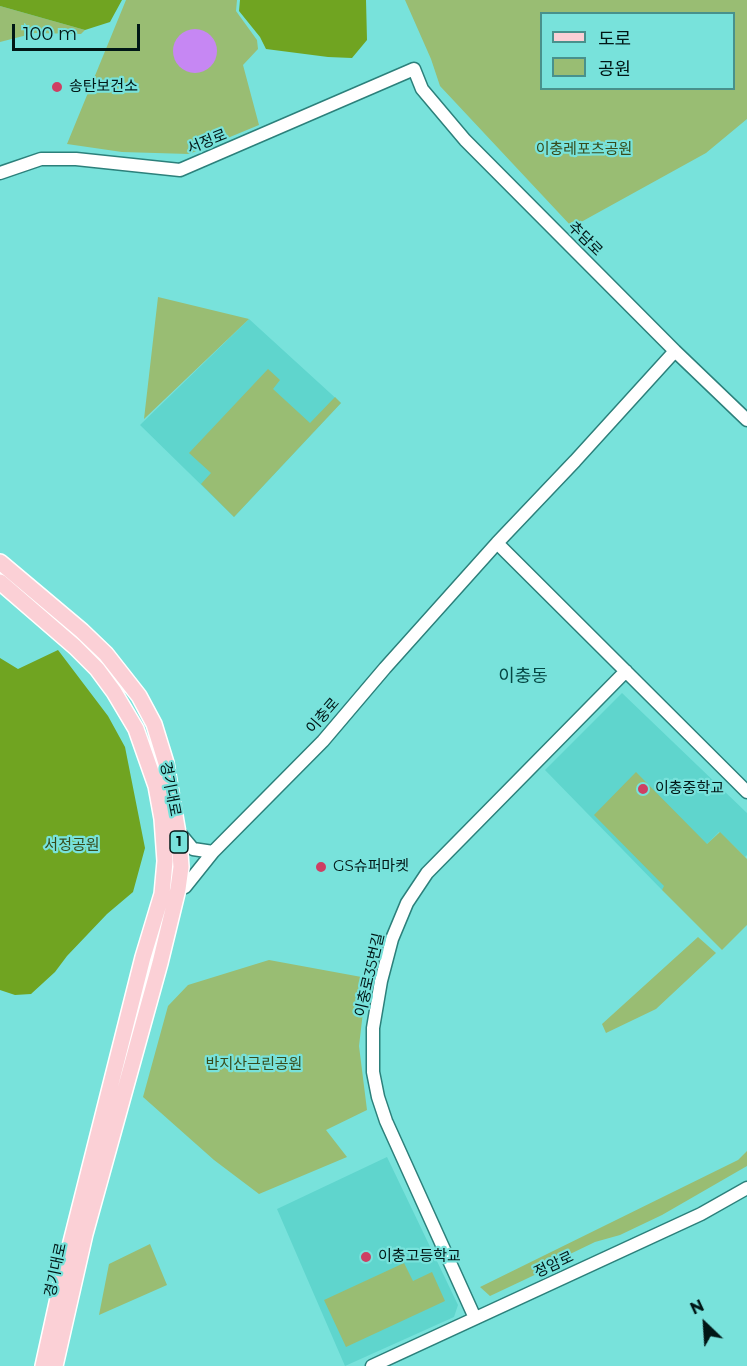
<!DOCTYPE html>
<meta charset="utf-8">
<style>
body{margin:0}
#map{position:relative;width:747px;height:1366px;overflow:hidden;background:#78e2db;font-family:Montserrat,"Noto Sans KR",sans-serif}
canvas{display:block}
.legend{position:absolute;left:540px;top:12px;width:195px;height:78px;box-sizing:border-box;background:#78e2db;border:2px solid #48918c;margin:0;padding:8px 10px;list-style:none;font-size:18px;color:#011716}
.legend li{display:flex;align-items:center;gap:12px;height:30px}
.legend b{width:30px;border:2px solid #48918c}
.north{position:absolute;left:675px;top:1294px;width:60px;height:60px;-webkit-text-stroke:4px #78e2db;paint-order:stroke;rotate:335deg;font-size:16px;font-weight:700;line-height:24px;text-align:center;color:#011716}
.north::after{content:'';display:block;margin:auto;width:21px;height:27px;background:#011716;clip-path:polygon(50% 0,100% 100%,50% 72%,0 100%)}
.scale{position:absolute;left:12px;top:24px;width:128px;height:27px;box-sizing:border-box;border:3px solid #011716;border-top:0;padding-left:8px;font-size:18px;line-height:21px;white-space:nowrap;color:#011716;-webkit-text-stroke:4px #78e2db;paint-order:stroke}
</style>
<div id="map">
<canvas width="747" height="1366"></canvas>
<ul class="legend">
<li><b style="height:8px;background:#fbd0d6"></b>도로</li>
<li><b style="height:16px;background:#99bd73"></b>공원</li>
</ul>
<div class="north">N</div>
<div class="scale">100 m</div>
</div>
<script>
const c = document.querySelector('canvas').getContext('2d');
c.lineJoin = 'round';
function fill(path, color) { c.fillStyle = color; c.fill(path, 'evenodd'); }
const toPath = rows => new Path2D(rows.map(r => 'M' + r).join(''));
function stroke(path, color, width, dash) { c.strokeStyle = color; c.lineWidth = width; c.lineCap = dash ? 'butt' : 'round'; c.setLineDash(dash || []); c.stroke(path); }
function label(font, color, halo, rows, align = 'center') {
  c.font = font + ' Montserrat,"Noto Sans KR",sans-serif'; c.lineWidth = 4.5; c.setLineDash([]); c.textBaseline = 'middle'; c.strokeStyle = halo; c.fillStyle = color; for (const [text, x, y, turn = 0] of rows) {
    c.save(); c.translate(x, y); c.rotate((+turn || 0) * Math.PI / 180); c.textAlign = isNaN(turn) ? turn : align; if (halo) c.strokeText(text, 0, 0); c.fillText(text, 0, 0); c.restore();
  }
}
fill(toPath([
 [249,319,341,403,234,517,140,425],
 [622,693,747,813,747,855,745,857,719,832,662,890,545,770],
 [387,1157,458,1305,454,1317,345,1366,277,1209]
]), '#5fd5cd');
fill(toPath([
 [126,0,237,0,236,11,257,40,258,49,243,65,259,125,189,154,122,152,67,144],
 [405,0,747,0,747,119,706,153,572,227,440,86,431,59],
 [542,14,734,14,734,88,542,88],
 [0,6,85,30,81,34,35,33,0,42],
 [158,297,249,319,144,419],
 [268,369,280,380,273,389,310,423,335,397,341,403,234,517,201,484,211,473,189,453],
 [636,772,707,844,720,832,747,859,747,925,722,950,662,890,664,886,594,815],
 [698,937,716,953,656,1009,606,1033,602,1024],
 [269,960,367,978,359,1046,367,1110,326,1130,347,1157,259,1194,214,1160,143,1097,168,1006,188,985],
 [747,1151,747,1166,662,1215,620,1235,595,1242,568,1255,543,1271,490,1296,480,1287,738,1160],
 [150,1244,167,1285,99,1315,109,1264],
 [404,1263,413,1281,432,1272,445,1301,346,1347,324,1300]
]), '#99bd73');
fill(toPath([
 [0,0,122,0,110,22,85,30,0,6],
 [240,0,366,0,367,40,352,58,328,57,266,49,260,37,239,11],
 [58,650,108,716,125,747,145,848,133,892,107,914,67,956,55,972,31,994,15,995,0,990,0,658,18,669]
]), '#70a421');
fill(toPath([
 '173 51a22 22 0 1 1 44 0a22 22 0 1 1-44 0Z'
]), '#c687f3');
const tertiary = toPath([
 [0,173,41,159,76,159,180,170,414,69,422,89,465,140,675,351,747,420],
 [497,543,747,792],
 [178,831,193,849,213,852],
 [162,894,185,887,213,852,323,741,385,668,497,543,575,461,675,351],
 [475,1318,386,1121,378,1097,373,1072,373,1028,381,981,392,939,407,903,427,873,626,671],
 [372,1366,701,1214,747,1188]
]);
const primary = toPath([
 [0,562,82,631,106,654,139,696,154,724,166,763,179,839,181,867,178,889,160,963,85,1234,55,1366],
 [0,582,75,647,97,669,114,692,136,729,156,786,162,819,165,861,162,894,143,957,66,1262,43,1366]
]);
stroke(tertiary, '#2c807b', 15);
stroke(primary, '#fff', 18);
stroke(tertiary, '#fff', 12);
stroke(primary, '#fbd0d6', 15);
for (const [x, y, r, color] of [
 [57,87,6,"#ce3f63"],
 [643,789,6,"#ce3f63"],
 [321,867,6,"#ce3f63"],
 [366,1257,6,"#ce3f63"]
]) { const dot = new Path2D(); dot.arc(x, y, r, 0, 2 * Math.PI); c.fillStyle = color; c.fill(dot); stroke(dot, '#78e2db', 2); }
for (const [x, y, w] of [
 [179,842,18]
]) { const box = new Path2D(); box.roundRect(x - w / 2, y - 11, w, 22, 4.5); c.fillStyle = '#78e2db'; c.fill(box); stroke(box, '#011716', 1.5); }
label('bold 14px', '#011716', null, [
 ["1",179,842]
]);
label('15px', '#011716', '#78e2db', [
 ["송탄보건소",69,87],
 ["이충중학교",655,789],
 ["GS슈퍼마켓",333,867],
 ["이충고등학교",378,1257]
], 'left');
label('15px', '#011716', '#78e2db', [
 ["서정로",207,142,-22],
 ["추담로",585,239,45],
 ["이충로",323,716,-49],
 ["경기대로",170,789,79],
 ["이충로35번길",370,975,-77],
 ["정암로",554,1265,-25],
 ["경기대로",56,1270,-78]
]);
label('15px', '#374c1c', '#78e2db', [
 ["이충레포츠공원",584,150],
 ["서정공원",72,846],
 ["반지산근린공원",254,1065]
]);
label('18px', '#054643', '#78e2db', [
 ["이충동",523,677]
]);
</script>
